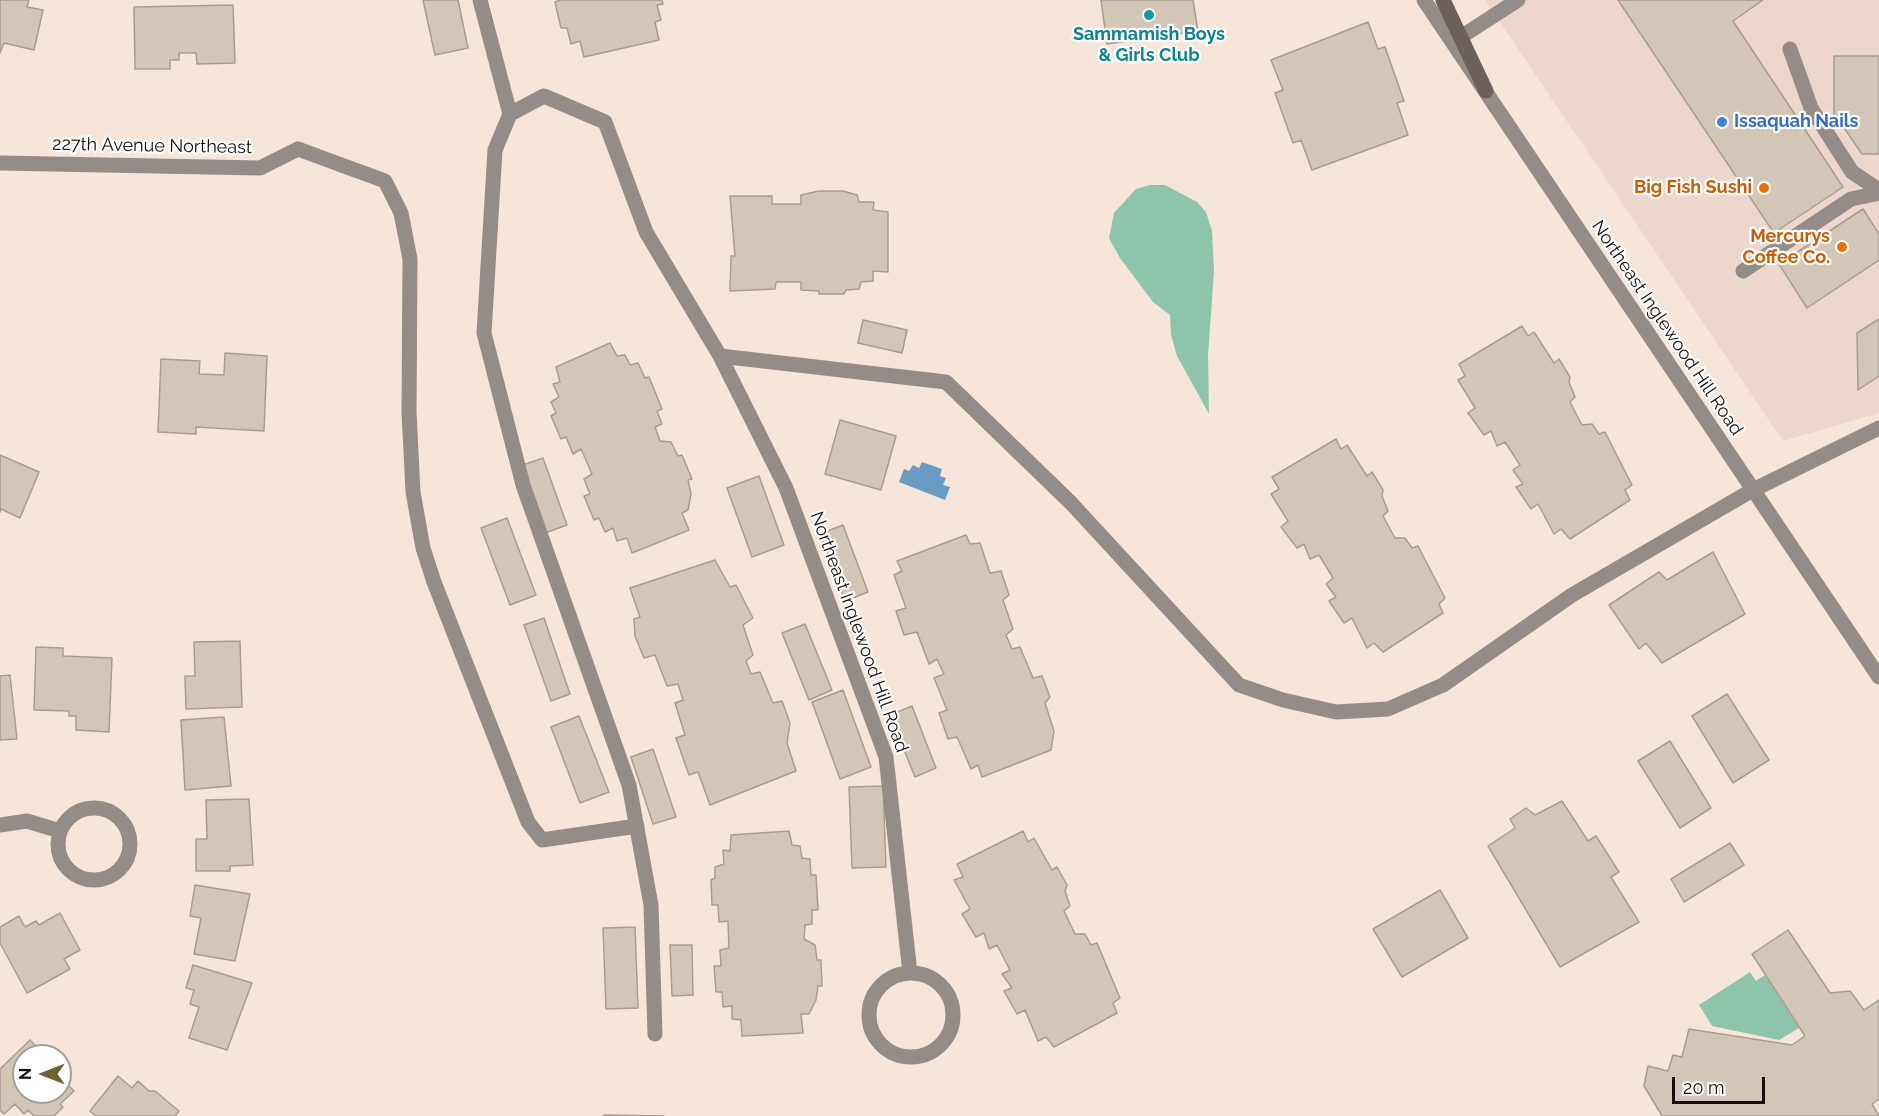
<!DOCTYPE html>
<style>
body{margin:0}
#map{position:relative;width:1879px;height:1116px;overflow:hidden;background:#f6e6d9;font-family:Raleway,sans-serif}
canvas{display:block}
.north{position:absolute;left:12px;top:1044px;width:60px;height:60px;box-sizing:border-box;background:#fff;border:2px solid #a19f9d;border-radius:50%;rotate:270deg;font-size:16px;font-weight:700;line-height:24px;text-align:center;color:#130e09}
.north::after{content:'';display:block;margin:auto;width:21px;height:27px;background:#6d612e;clip-path:polygon(50% 0,100% 100%,50% 72%,0 100%)}
.scale{position:absolute;left:1672px;top:1077px;width:93px;height:27px;box-sizing:border-box;border:3px solid #130e09;border-top:0;padding-left:8px;font-size:18px;line-height:21px;white-space:nowrap;color:#130e09;-webkit-text-stroke:4px #fff;paint-order:stroke}
</style>
<div id="map">
<canvas width="1879" height="1116"></canvas>
<div class="north">N</div>
<div class="scale">20 m</div>
</div>
<script>
const c = document.querySelector('canvas').getContext('2d');
c.lineJoin = 'round';
function fill(path, color) { c.fillStyle = color; c.fill(path, 'evenodd'); }
const toPath = rows => new Path2D(rows.map(r => 'M' + r).join(''));
function stroke(path, color, width, dash) { c.strokeStyle = color; c.lineWidth = width; c.lineCap = dash ? 'butt' : 'round'; c.setLineDash(dash || []); c.stroke(path); }
function label(font, color, halo, rows, align = 'center') {
  c.font = font + ' Raleway,sans-serif'; c.lineWidth = 4.5; c.setLineDash([]); c.textBaseline = 'middle'; c.strokeStyle = halo; c.fillStyle = color; for (const [text, x, y, turn = 0] of rows) {
    c.save(); c.translate(x, y); c.rotate((+turn || 0) * Math.PI / 180); c.textAlign = isNaN(turn) ? turn : align; if (halo) c.strokeText(text, 0, 0); c.fillText(text, 0, 0); c.restore();
  }
}
fill(toPath([
 [1485,0,1879,0,1879,413,1783,441]
]), '#edd6cb');
fill(toPath([
 [1150,185,1165,185,1197,202,1206,212,1212,231,1214,271,1208,355,1209,414,1177,356,1171,335,1170,315,1153,302,1120,258,1109,238,1114,213,1136,189],
 [1750,972,1756,981,1765,975,1799,1028,1779,1040,1712,1026,1699,1005]
]), '#8fc4ac');
fill(toPath([
 [922,462,942,469,940,476,946,478,943,485,950,487,945,500,899,482,904,469,909,471,913,465,919,468]
]), '#6b9bc3');
const building = toPath([
 [0,0,29,0,27,7,43,10,34,50,4,43,0,53,0,0],
 [423,0,458,0,468,48,435,55,423,0],
 [560,0,662,0,663,4,657,5,661,20,655,22,659,40,584,57,580,41,571,44,567,28,561,28,555,2,560,0],
 [1101,0,1193,0,1198,31,1107,44,1101,0],
 [1618,0,1763,0,1733,21,1843,187,1774,233,1618,0],
 [233,5,235,63,197,64,196,53,179,53,179,60,170,60,170,69,135,69,134,7,233,5],
 [1368,22,1378,49,1385,47,1404,101,1397,103,1408,135,1312,170,1301,140,1293,143,1275,93,1283,90,1271,60,1368,22],
 [1834,56,1879,56,1879,154,1862,154,1840,122,1834,122,1834,56],
 [819,191,843,191,857,195,859,202,874,202,873,210,888,212,888,272,873,271,873,281,861,282,859,289,846,290,844,294,819,294,819,291,801,290,801,282,776,282,775,289,730,291,731,256,735,256,730,196,772,196,772,204,801,204,801,195,819,191],
 [1863,209,1879,234,1879,260,1807,308,1779,264,1863,209],
 [1879,319,1879,376,1858,390,1857,333,1879,319],
 [863,320,907,330,902,353,858,343,863,320],
 [1522,326,1528,336,1534,332,1554,363,1559,359,1570,377,1569,382,1575,397,1570,402,1582,425,1592,424,1599,434,1605,432,1632,485,1625,490,1630,500,1570,539,1561,529,1554,534,1538,504,1531,509,1516,487,1523,484,1513,470,1520,465,1505,442,1497,446,1491,431,1484,435,1468,413,1475,408,1458,380,1465,376,1459,364,1522,326],
 [610,343,617,356,625,355,630,365,638,363,645,378,649,377,662,409,657,411,662,424,655,427,660,441,671,442,678,456,682,455,692,479,688,480,691,494,688,510,682,513,689,530,632,553,627,538,617,541,613,528,605,532,599,518,594,520,584,496,590,494,584,479,592,474,581,449,573,454,566,437,561,439,551,416,556,413,551,402,559,397,553,384,560,382,556,367,610,343],
 [225,353,267,356,264,431,196,427,196,434,158,432,161,359,200,361,199,374,224,375,225,353],
 [840,420,896,436,881,490,825,474,840,420],
 [1336,439,1341,449,1347,445,1367,476,1372,472,1383,490,1382,496,1388,511,1383,516,1395,538,1405,538,1412,548,1418,546,1445,598,1439,604,1443,613,1383,652,1374,643,1367,648,1352,618,1344,623,1329,601,1336,597,1326,584,1333,578,1319,555,1310,559,1304,544,1297,548,1281,527,1288,521,1271,494,1279,489,1272,477,1336,439],
 [0,455,39,472,20,518,1,509,0,512,0,455],
 [543,458,567,525,545,533,520,466,543,458],
 [759,476,784,545,752,557,727,488,759,476],
 [507,518,536,595,510,605,481,528,507,518],
 [843,525,868,592,845,601,820,534,843,525],
 [966,535,970,544,980,543,990,573,1001,571,1009,595,1003,600,1013,629,1006,635,1012,649,1020,647,1033,678,1042,676,1050,697,1045,703,1054,731,1051,750,982,777,978,765,971,769,957,737,948,739,939,713,947,710,934,678,944,674,937,659,929,664,917,632,904,635,896,611,906,608,894,575,902,571,897,561,966,535],
 [1713,552,1745,614,1662,663,1646,643,1639,649,1609,605,1659,572,1667,580,1713,552],
 [715,560,730,587,736,585,753,618,743,625,753,655,746,661,751,674,760,672,773,703,782,701,790,723,787,743,796,771,710,805,698,772,689,775,676,738,685,735,675,703,683,700,678,684,667,686,655,655,644,658,635,636,634,619,640,617,630,588,715,560],
 [544,618,570,694,551,701,524,625,544,618],
 [805,624,832,690,809,700,782,633,805,624],
 [240,641,242,707,186,709,185,676,195,676,194,642,240,641],
 [36,647,63,648,63,656,112,658,109,732,76,730,76,716,69,716,69,711,34,710,36,647],
 [10,675,17,739,0,740,0,676,10,675],
 [843,690,871,767,840,779,812,702,843,690],
 [1727,694,1769,760,1733,783,1692,716,1727,694],
 [912,706,936,768,915,777,890,715,912,706],
 [579,716,609,792,580,803,551,727,579,716],
 [224,717,231,786,185,790,181,720,224,717],
 [1670,741,1711,808,1680,828,1638,761,1670,741],
 [653,749,676,817,653,824,631,757,653,749],
 [883,786,886,867,852,868,849,787,883,786],
 [249,799,253,865,230,866,230,871,196,871,196,839,207,839,206,800,249,799],
 [1562,801,1588,841,1596,836,1619,872,1611,877,1639,922,1560,967,1488,846,1515,828,1510,819,1526,808,1535,815,1562,801],
 [789,831,792,845,800,846,802,858,810,859,811,875,816,875,818,910,812,910,812,924,805,925,804,939,815,945,817,960,821,960,822,986,818,986,816,1000,809,1014,801,1014,803,1033,742,1036,741,1020,732,1019,732,1006,723,1007,722,992,716,992,714,966,721,966,720,950,729,948,728,921,719,922,718,905,712,905,711,880,715,878,715,867,724,864,723,850,730,851,731,835,789,831],
 [1023,831,1028,842,1034,838,1052,870,1057,867,1067,885,1065,891,1070,906,1064,911,1075,934,1085,934,1091,945,1097,943,1120,998,1113,1003,1117,1013,1054,1047,1046,1037,1038,1041,1025,1010,1017,1014,1004,991,1012,988,1002,974,1010,970,997,945,989,949,984,933,976,937,962,914,970,909,954,880,963,877,957,864,1023,831],
 [1730,843,1744,865,1684,902,1671,879,1730,843],
 [195,885,250,894,235,961,194,954,201,918,190,916,195,885],
 [1440,890,1468,938,1402,977,1373,929,1440,890],
 [60,913,80,950,64,959,70,969,27,993,0,943,0,927,19,916,25,927,36,921,39,925,60,913],
 [635,927,638,1008,606,1009,603,928,635,927],
 [1788,930,1830,993,1850,991,1864,1010,1879,1000,1879,1099,1872,1104,1879,1116,1662,1116,1644,1086,1648,1066,1668,1071,1673,1055,1682,1057,1689,1029,1792,1045,1805,1036,1752,954,1788,930],
 [670,945,692,945,693,995,672,996,670,945],
 [193,965,252,983,227,1050,189,1038,199,1007,190,1004,194,990,186,988,193,965],
 [30,1040,45,1056,24,1056,24,1092,60,1092,60,1072,64,1076,61,1078,74,1091,60,1104,63,1107,54,1116,34,1116,28,1110,24,1114,15,1104,4,1114,0,1110,0,1069,30,1040],
 [118,1076,132,1088,138,1081,149,1091,155,1091,179,1111,175,1116,96,1116,90,1111,118,1076],
 [604,1115,664,1116,604,1116,604,1115]
]);
fill(building, '#d2c7b7');
stroke(building, '#a79d8e', 1.5);
stroke(toPath([
 [1453,42,1518,0],
 [1790,49,1811,108,1852,172,1879,190],
 [298,149,385,181,401,213,410,259,409,412,413,492,423,548,434,582],
 [1743,271,1851,199,1879,193],
 [1751,491,1879,428]
]), '#948c88', 15);
stroke(toPath([
 [480,0,510,114],
 [0,163,260,168,298,149],
 [720,356,786,488,886,757,910,973],
 [434,582,528,822,542,840,637,826],
 '58 844a36 36 0 1 1 72 0a36 36 0 1 1-72 0Z',
 [0,825,27,821,60,831],
 '869 1015a42 42 0 1 1 84 0a42 42 0 1 1-84 0Z',
 [655,1034,651,905,629,785,523,485,484,333,495,150,510,114,544,96,605,122,646,232,720,356,946,382,1071,503,1239,685,1283,700,1336,712,1388,709,1443,685,1572,595,1751,491]
]), '#948c88', 15);
stroke(toPath([
 [1424,0,1879,677]
]), '#948c88', 15);
stroke(toPath([
 [1443,0,1486,91]
]), '#6b605a', 15);
for (const [x, y, r, color] of [
 [1149,15,6,"#0f9aa8"],
 [1722,122,6,"#3f7fe0"],
 [1764,188,6,"#e8710a"],
 [1842,247,6,"#e8710a"]
]) { const dot = new Path2D(); dot.arc(x, y, r, 0, 2 * Math.PI); c.fillStyle = color; c.fill(dot); stroke(dot, '#fff', 2); }
label('bold 18px', '#0d838f', '#fff', [
 ["Sammamish Boys",1149,35],
 ["& Girls Club",1149,56]
]);
label('bold 18px', '#366cbe', '#fff', [
 ["Issaquah Nails",1734,122]
], 'left');
label('18px', '#130e09', '#fff', [
 ["227th Avenue Northeast",152,146,1],
 ["Northeast Inglewood Hill Road",1667,328,56],
 ["Northeast Inglewood Hill Road",859,632,70]
]);
label('bold 18px', '#c56008', '#fff', [
 ["Big Fish Sushi",1752,188],
 ["Mercurys",1830,237],
 ["Coffee Co.",1830,258]
], 'right');
</script>
